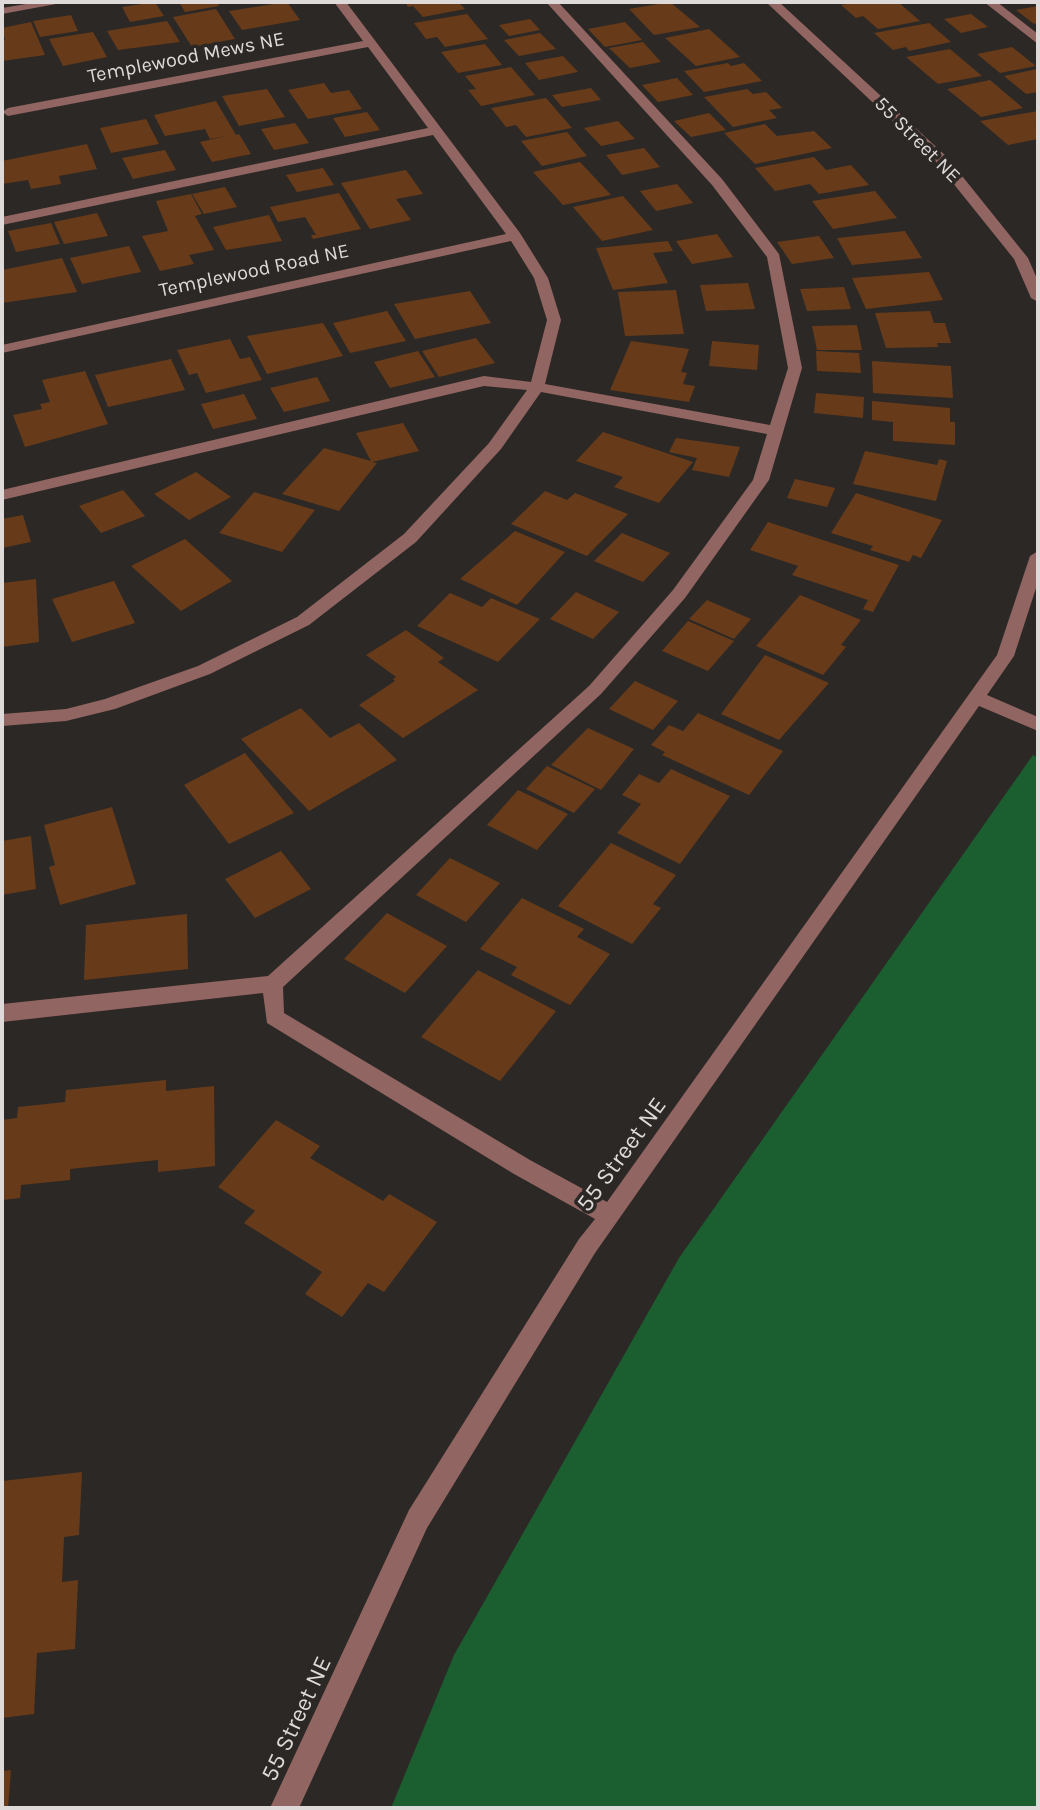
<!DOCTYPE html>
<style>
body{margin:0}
#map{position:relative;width:1040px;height:1810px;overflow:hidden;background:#2c2825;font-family:Karla,sans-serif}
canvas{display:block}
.frame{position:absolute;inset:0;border:4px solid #dddad9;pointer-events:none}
</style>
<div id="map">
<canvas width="1040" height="1810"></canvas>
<div class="frame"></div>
</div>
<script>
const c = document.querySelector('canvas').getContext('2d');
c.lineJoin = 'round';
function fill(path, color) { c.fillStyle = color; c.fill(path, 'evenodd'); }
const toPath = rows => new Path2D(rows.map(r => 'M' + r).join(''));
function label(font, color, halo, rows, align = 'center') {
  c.font = font + ' Karla,sans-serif'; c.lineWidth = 7; c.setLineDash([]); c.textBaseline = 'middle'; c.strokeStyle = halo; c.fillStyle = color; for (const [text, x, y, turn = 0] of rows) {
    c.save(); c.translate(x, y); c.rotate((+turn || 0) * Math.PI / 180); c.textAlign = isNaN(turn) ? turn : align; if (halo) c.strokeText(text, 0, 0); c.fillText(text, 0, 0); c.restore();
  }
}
fill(toPath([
 [1033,755,1038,758,1038,1808,391,1808,454,1655,679,1258]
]), '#1b5f31');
fill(toPath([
 [155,2,164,16,130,22,122,7],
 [179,2,217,2,219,6,185,12],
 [287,2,300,20,242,30,229,11],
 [405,2,458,2,465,9,423,17,413,6,408,7],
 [670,2,700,27,654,35,629,9],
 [856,2,898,2,920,21,878,29,863,16,856,18,841,5],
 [1038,6,1038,23,1034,24,1016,10],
 [216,9,235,39,192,47,173,17],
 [467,14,488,39,445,47,437,37,426,39,414,23],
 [971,14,988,27,961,33,944,19],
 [71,15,78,31,40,37,33,21],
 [530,19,540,30,509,36,499,25],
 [167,21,180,42,118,50,107,31],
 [31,22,45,55,2,61,2,40,5,40,2,28],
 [625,22,642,40,605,47,588,29],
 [929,23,951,42,909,51,906,47,893,50,874,33],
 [709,29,740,57,696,66,665,38],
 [93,32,107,57,63,66,49,39],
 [540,33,556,49,519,56,504,40],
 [643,42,661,62,630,68,609,48],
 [485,44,502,65,458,73,441,52],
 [1012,47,1036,66,1000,73,977,54],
 [950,49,982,76,938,84,906,57],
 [563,56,578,72,539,80,525,63],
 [728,63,731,66,744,63,762,81,704,92,684,71],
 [511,67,535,95,481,106,468,90,476,89,465,76],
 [1037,69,1038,92,1026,94,1004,76],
 [677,78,693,95,658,102,642,85],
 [990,80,1023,108,981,117,947,89],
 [324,83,331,93,349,90,362,109,308,119,288,90],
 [591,88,601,100,562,107,552,95],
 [267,89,285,117,239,126,222,96],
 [747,89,753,94,766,92,782,108,769,110,777,118,733,127,704,97],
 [546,98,572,128,526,137,516,125,506,127,491,108],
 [216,101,236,135,239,134,251,154,212,162,200,142,226,136,210,139,205,129,165,136,154,115],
 [1038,111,1038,122,1035,123,1038,126,1038,139,1008,145,980,121],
 [367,112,380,130,345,137,333,118],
 [709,113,726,130,691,137,674,121],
 [146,119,159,144,111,153,100,128],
 [618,121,635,139,601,146,584,128],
 [295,123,309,143,274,150,261,129],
 [765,124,777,136,814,131,832,148,755,164,724,133],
 [567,132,587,156,542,166,521,141],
 [87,144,97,169,59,176,61,184,31,189,28,180,2,184,2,161],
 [644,148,660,167,622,175,606,155],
 [165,150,176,170,133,179,122,158],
 [814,157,826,170,851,165,869,185,819,194,810,184,775,191,755,168],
 [580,162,611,195,563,205,533,172],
 [323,168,334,185,297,192,286,175],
 [406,170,423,194,396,199,411,220,370,229,341,183],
 [677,184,693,203,656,211,640,191],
 [225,187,237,207,204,214,192,194],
 [875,191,897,218,833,229,812,201],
 [339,193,361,229,313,239,311,235,316,235,305,217,278,222,270,207],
 [191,194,202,214,195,216,214,250,189,255,194,264,160,271,142,236,168,231,156,201],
 [623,196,653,230,602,241,573,207],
 [97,213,108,236,64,244,54,222],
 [269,215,282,241,226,250,213,227],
 [51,223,60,244,16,252,8,231],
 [905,231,922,258,852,265,837,238],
 [717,234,733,257,692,264,676,241],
 [819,236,834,258,792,264,777,242],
 [668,241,673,251,653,253,668,283,613,290,596,248],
 [129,246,141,272,82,284,70,258],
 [62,258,77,292,2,303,2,270],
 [929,272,943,300,866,309,852,278],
 [748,283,755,309,706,311,700,285],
 [844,287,851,309,807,311,800,289],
 [676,290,684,334,625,336,618,292],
 [470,291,491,323,415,339,394,304],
 [387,311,406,341,350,353,333,323],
 [930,311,934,323,945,323,951,343,937,343,938,347,886,348,875,313],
 [323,323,343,356,267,374,247,336],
 [857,325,862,350,817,350,812,326],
 [476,338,495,363,439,377,422,351],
 [230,339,240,359,250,357,262,380,206,393,197,373,189,375,177,350],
 [631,341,689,349,681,372,687,373,683,384,695,386,689,402,610,390],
 [712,341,759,345,757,370,709,366],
 [418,351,435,377,390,388,374,362],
 [816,351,859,353,861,373,817,371],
 [171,359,185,390,108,407,95,375],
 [872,361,951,366,953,398,873,393],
 [85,371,108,424,25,447,13,415,42,409,40,404,50,402,42,380],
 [317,377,330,401,284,412,270,388],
 [816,393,864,397,863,418,814,413],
 [244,394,257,419,213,429,201,404],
 [872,401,950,408,950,422,955,422,955,445,893,441,893,422,872,420],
 [403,423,419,451,372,462,377,463,339,511,282,494,324,448,371,461,356,433],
 [603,432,693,462,659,503,614,487,623,477,576,461],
 [676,438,740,447,729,477,692,470,697,458,669,452],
 [865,451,937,465,939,459,947,461,936,501,853,484],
 [196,472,231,497,189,520,154,494],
 [795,479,835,488,827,507,787,498],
 [123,490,145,516,101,533,79,506],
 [545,491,567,500,575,493,628,514,587,556,511,524],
 [254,492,315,510,282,552,219,533],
 [856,493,942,520,921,558,913,555,909,562,870,550,873,546,831,533],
 [23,515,31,542,2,548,2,519],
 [768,522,899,565,873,612,863,609,868,600,792,575,798,566,750,550],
 [515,531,565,552,517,605,460,579],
 [622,533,670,553,643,582,594,561],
 [185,539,232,581,181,611,131,566],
 [36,579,39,642,2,647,2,583],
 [114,581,135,623,72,642,52,599],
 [576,592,619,612,593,639,550,619],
 [450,593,482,607,491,598,540,619,498,662,417,626],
 [800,595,861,620,841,645,846,647,823,675,756,646],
 [707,600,751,619,734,639,689,619],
 [688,621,734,641,708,671,662,651],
 [406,630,444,658,438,662,478,690,403,738,359,705,395,681,393,679,396,677,366,655],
 [765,655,829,683,779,740,721,714],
 [635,681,678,701,653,730,609,709],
 [301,708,330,738,359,723,397,760,309,811,241,739],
 [698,713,783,751,749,795,662,755,665,752,651,745,669,725,683,731],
 [588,728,634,749,601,790,551,765],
 [245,753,294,813,229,844,184,785],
 [547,766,595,789,574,813,526,789],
 [671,769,730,796,680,864,617,833,641,804,622,795,639,774,659,783],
 [518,790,568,814,537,850,487,825],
 [112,807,136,884,60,905,49,867,55,865,44,825],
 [31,836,36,889,2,895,2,841],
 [611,843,676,875,653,904,661,908,632,944,558,906],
 [281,851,311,889,255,918,225,879],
 [450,858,500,883,466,922,416,895],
 [522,898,584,929,577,937,610,954,570,1005,511,975,517,967,480,949],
 [387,913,447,946,405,993,344,959],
 [187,914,188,969,84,980,86,925],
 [478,970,556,1011,500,1081,421,1037],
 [166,1080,166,1091,214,1086,215,1166,158,1172,158,1160,70,1169,70,1180,21,1185,20,1198,2,1200,2,1120,17,1118,18,1107,65,1102,66,1090],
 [276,1120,320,1146,310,1158,383,1201,389,1194,437,1222,384,1292,368,1283,342,1317,305,1294,322,1272,244,1223,255,1211,218,1187],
 [82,1472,79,1535,64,1537,62,1582,78,1580,75,1649,37,1653,34,1714,2,1718,2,1481],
 [11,1770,8,1808,2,1808,2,1771]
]), '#673b19');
fill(toPath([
 [38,2,67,2,2,14,2,8,38,2],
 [334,2,346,2,520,233,548,278,561,320,545,384,770,425,788,368,767,257,712,185,546,2,558,2,722,179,779,254,802,368,769,480,685,598,601,694,283,987,284,1013,530,1160,607,1202,997,655,1030,556,1038,551,1038,582,1014,656,987,695,1038,717,1038,731,979,706,595,1253,427,1528,299,1808,270,1808,409,1510,579,1239,595,1219,514,1174,267,1023,263,993,2,1022,2,1004,268,976,589,686,673,590,753,480,767,434,541,392,501,449,416,542,309,625,210,674,115,709,66,721,2,726,2,714,66,709,105,699,198,666,297,617,404,534,489,443,527,390,484,386,2,500,2,490,484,376,531,382,547,320,534,278,511,241,2,353,2,345,506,234,433,135,2,225,2,217,428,128,368,47,8,116,2,112,8,108,363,41,334,2],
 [766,2,779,2,946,156,1028,258,1038,281,1038,302,1031,298,1014,259,936,162,766,2],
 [984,2,997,2,1038,34,1038,44,984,2]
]), '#916561');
label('20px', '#dddad9', '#2c2825', [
 ["Templewood Mews NE",186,58,-11],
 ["55 Street NE",917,140,45],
 ["Templewood Road NE",254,271,-12]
]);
label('24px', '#dddad9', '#2c2825', [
 ["55 Street NE",622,1155,-54],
 ["55 Street NE",297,1719,-65]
]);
</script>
